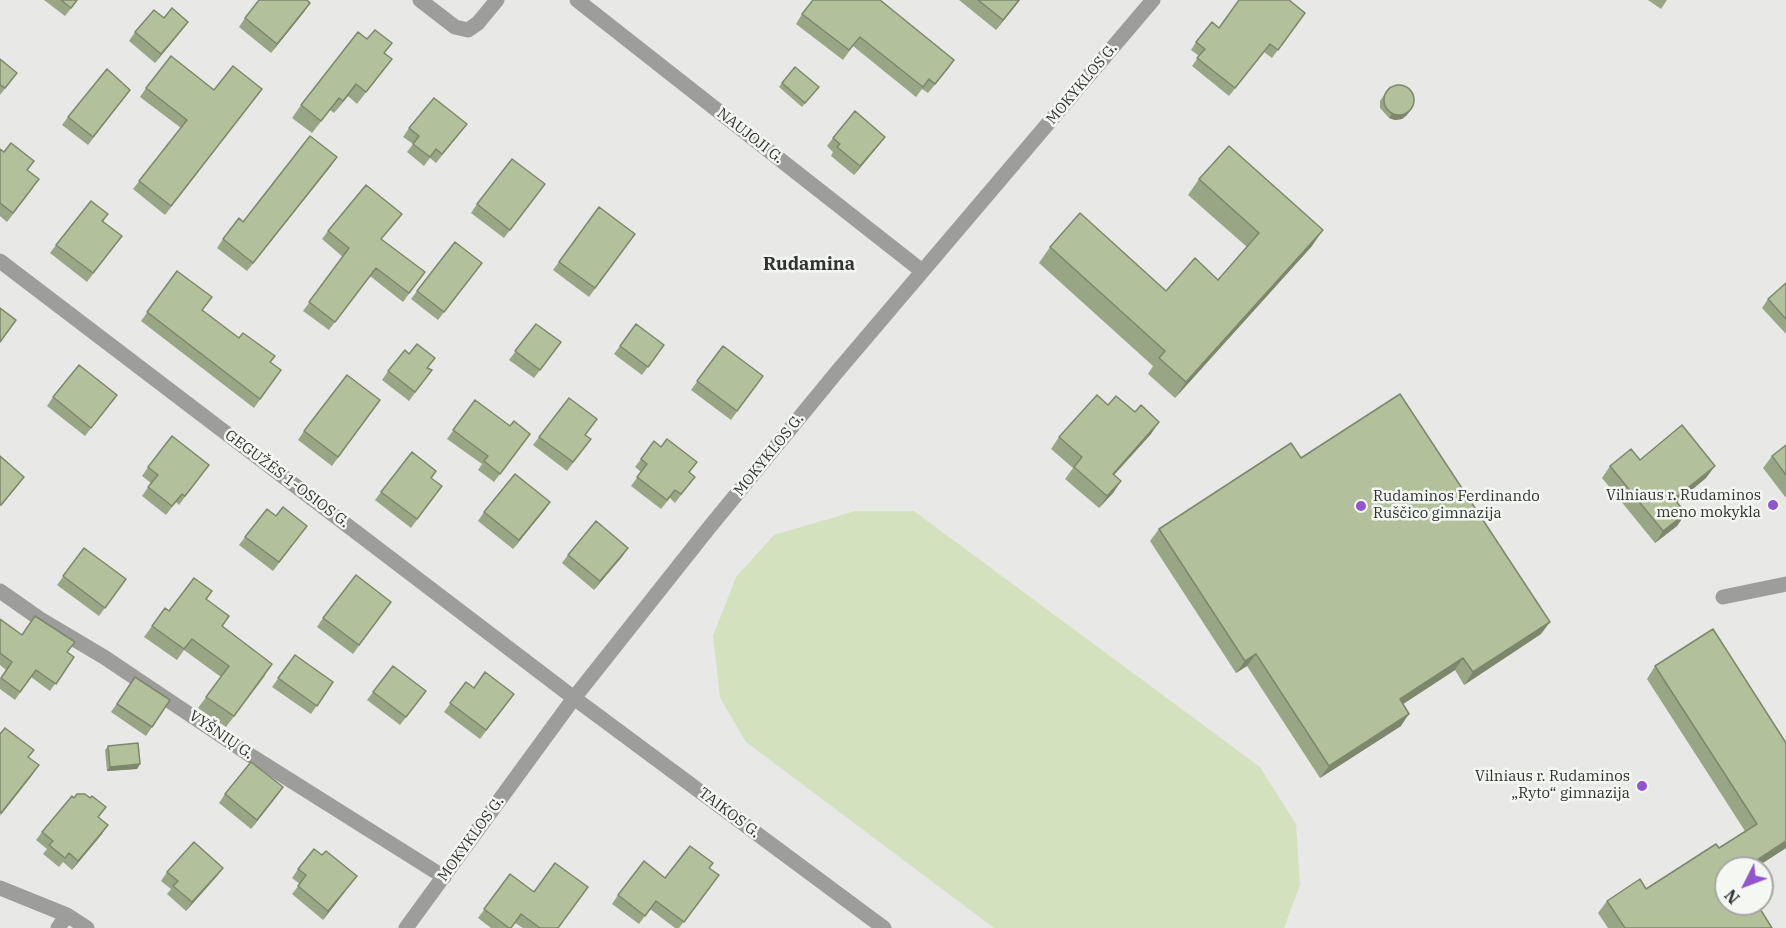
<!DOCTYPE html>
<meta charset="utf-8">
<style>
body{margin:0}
#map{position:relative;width:1786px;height:928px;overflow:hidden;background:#e8e9e6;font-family:"IBM Plex Serif",serif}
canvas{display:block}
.north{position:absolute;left:1714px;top:856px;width:60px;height:60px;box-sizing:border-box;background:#f5f7f3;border:2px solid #a7a8a5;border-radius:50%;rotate:228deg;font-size:16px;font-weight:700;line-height:24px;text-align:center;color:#313231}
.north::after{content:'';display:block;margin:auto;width:21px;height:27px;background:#9255cb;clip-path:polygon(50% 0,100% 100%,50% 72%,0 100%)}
</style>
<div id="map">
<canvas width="1786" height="928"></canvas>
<div class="north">N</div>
</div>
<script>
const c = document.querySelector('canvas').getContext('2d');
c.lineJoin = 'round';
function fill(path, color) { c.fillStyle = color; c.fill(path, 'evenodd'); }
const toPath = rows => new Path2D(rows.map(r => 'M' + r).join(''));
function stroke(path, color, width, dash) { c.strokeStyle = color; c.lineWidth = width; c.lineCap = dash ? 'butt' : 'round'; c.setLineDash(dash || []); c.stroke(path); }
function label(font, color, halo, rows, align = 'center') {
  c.font = font + ' "IBM Plex Serif",serif'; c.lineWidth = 5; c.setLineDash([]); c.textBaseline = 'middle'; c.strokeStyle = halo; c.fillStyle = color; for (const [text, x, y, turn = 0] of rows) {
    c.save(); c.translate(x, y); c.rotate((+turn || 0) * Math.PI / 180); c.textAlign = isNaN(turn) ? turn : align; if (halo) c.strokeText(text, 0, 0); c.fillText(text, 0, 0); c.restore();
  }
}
fill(toPath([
 [855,511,914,511,1260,767,1296,824,1300,885,1284,928,994,928,746,742,720,698,713,636,736,577,774,535]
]), '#d4e1bf');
stroke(toPath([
 [420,0,455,27,468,30,478,23,497,0],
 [577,0,922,271],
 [0,261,574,698,884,928],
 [0,591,40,619,104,657,250,755,444,877],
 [1723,597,1786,584],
 [0,888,67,915,87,928],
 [58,928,67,915],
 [406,928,574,698,708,529,836,373,1153,0]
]), '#9d9d9c', 15);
fill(toPath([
 [44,0,78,0,65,16],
 [959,0,1020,0,996,30],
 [1648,0,1667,0,1661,9],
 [304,12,271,53,239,27,245,18],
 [1305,13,1272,58,1264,52,1229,96,1192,66,1199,56,1191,50,1196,42],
 [802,14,954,60,928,93,922,89,916,97,853,46,843,60,796,24],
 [164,18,182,30,155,63,129,41,135,32],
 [385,53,392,59,357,104,348,96,334,113,330,110,312,133,292,118,301,105],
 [0,59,17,73,0,95],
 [782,83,819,87,802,107,779,87],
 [1390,86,1407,115,1402,119,1395,120,1389,118,1380,108,1380,101],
 [146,88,214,90,262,89,165,215,133,189,181,128,140,97],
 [130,90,88,145,62,125,68,117],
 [409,128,461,132,436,163,430,158,424,166,407,152,413,144,403,137],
 [833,138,879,145,854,175,831,156,833,152,827,146],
 [0,149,28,170,33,188,7,222,0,216],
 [337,157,247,271,217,248,223,239,243,222],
 [1199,179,1312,246,1175,398,1148,374,1153,366,1039,263,1050,247,1166,291,1218,280,1247,247,1188,195],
 [545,184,504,238,471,213,477,204],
 [599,207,635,234,589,297,553,270],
 [108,214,103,222,122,236,87,282,50,253,56,245],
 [396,222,381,239,425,272,403,302,370,276,329,330,303,311,343,257,322,239,328,231],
 [482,263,438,320,411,299,417,291],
 [177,271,202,310,281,370,254,408,141,321],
 [1786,283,1786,334,1762,308,1768,299],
 [536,324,561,342,534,378,509,360],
 [636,324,664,345,642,375,614,354],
 [723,346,763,376,731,420,691,390],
 [428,368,432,370,409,401,382,380,388,371],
 [117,395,85,436,47,406,53,397],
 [380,400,332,466,298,440,304,431],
 [475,400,510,426,530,434,494,482,478,470,482,464,447,439],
 [1108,405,1151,434,1114,475,1121,481,1113,493,1099,508,1065,479,1073,468,1051,449,1059,437],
 [585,436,591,439,567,471,533,445,539,437],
 [1786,445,1786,498,1763,468,1772,456],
 [1301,458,1541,634,1464,685,1455,670,1403,704,1401,726,1320,778,1247,666,1236,673,1150,541,1159,529],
 [641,459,690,473,695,477,675,503,670,498,661,509,631,486,641,472,635,467],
 [1640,460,1706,478,1677,502,1686,513,1677,526,1655,543,1602,478,1610,466],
 [209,465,179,505,176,502,166,515,142,496,151,483,142,476,148,467],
 [432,478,436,494,411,528,375,500,381,492],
 [550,502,513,549,478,521,484,512],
 [276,516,301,534,273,571,239,545,245,537],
 [84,548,126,579,99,616,57,585],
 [628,548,594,590,562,563,568,555],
 [206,599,223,626,265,676,226,727,198,708,221,677,184,650,177,660,144,637,165,608,169,611],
 [391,602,353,654,317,627,323,618],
 [0,619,21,635,67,652,74,657,50,691,31,677,15,700,0,689,0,679,6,670,0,665],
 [295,655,333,682,311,714,272,687],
 [393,666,426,691,400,725,367,700],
 [1655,666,1786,743,1786,848,1755,868,1726,868,1772,928,1608,928,1598,913,1607,901,1646,889,1719,848,1745,831,1647,679],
 [135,677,170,700,146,736,111,712],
 [466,682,474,688,514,694,480,739,444,712],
 [108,746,140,764,137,769,107,771,105,750],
 [283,787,251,829,219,803,225,794],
 [98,818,102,834,72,870,63,862,59,867,43,854,47,849,36,840,42,832],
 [322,855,357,876,323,920,292,894,300,884,292,878,298,869],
 [223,868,217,876,186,911,167,894,171,889,161,881,167,872],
 [709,868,719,875,679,928,675,928,650,909,639,924,612,904,618,895,665,878],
 [510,874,558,928,523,928,515,923,511,928,491,928,478,918]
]), '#99a685');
fill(toPath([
 [1019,0,1020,0,996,30,1003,20],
 [310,3,304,12,271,53,277,44],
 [188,22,182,30,155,63,161,54],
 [954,60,948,69,928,93,935,84],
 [356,84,348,96,334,113,343,101],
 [1410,111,1407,115,1402,119,1395,120,1389,118,1392,114],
 [885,137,879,145,854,175,860,166],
 [337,157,331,166,247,271,253,263],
 [1323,230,1312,246,1175,398,1186,382],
 [1159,422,1151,434,1104,486,1113,474],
 [1715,466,1706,478,1665,512,1674,499],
 [24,477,18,485,0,507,1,505],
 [1121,481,1113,493,1099,508,1107,496],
 [550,502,544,511,513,549,519,540],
 [1686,513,1677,526,1655,543,1663,531],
 [628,548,622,557,594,590,600,581],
 [1550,622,1541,634,1464,685,1473,672],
 [1256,654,1247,666,1236,673,1245,661],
 [1463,658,1455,670,1391,712,1400,699],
 [1409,714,1401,726,1320,778,1329,766],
 [140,764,137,769,107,771,110,767],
 [39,765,30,778,0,816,1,813],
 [283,787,277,796,251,829,257,820],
 [108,825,102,834,72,870,78,861],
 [1786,841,1786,848,1755,868,1745,868],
 [223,868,217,876,186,911,192,902],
 [357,876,351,884,323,920,328,911]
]), '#7d876c');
const building = toPath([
 [61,0,77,0,71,8,61,0],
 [259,0,307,0,310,3,277,44,245,18,259,0],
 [813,0,880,0,954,60,935,84,929,79,923,87,860,37,849,50,802,14,813,0],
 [978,0,1019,0,1003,20,978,0],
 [1239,0,1289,0,1305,13,1278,50,1270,44,1235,88,1197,58,1205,49,1196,42,1212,22,1219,28,1239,0],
 [172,8,188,22,161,54,135,32,154,10,164,18,172,8],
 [375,30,392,43,384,53,392,59,366,92,356,84,343,101,339,98,321,121,301,105,358,32,367,39,375,30],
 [171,56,214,90,233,66,262,89,171,206,139,181,187,120,146,88,171,56],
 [0,59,17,73,5,88,0,85,0,59],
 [795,67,819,87,805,103,782,83,795,67],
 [107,69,130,90,93,137,68,117,107,69],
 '1384 100a15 15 0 1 1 30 0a15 15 0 1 1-30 0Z',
 [434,98,467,124,442,154,436,149,430,157,413,144,419,136,409,128,434,98],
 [855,111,885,137,860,166,837,147,840,144,833,138,855,111],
 [310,136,337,157,253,263,223,239,239,218,243,222,310,136],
 [11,143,34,161,27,170,39,179,13,213,0,203,0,149,4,152,11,143],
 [1229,146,1323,230,1186,382,1159,358,1165,351,1050,247,1080,213,1166,291,1195,258,1218,280,1259,233,1199,179,1229,146],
 [512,159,545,184,510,230,477,204,512,159],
 [366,185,402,214,381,239,425,272,409,293,376,268,335,322,309,302,349,248,328,231,366,185],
 [91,201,108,214,102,221,122,236,93,273,56,245,91,201],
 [599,207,635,234,595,288,559,262,599,207],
 [455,242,482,263,444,312,417,291,455,242],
 [177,271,212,297,202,310,239,338,243,333,275,356,270,362,281,370,260,399,147,312,177,271],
 [1786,283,1786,319,1768,299,1786,283],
 [0,308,16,320,0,342,0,308],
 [536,324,561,342,540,370,515,351,536,324],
 [636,324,664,345,648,367,620,346,636,324],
 [417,344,435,358,427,368,432,370,415,392,388,371,405,350,409,354,417,344],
 [723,346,763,376,737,411,697,381,723,346],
 [79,365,117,395,91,428,53,397,79,365],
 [347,375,380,400,338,457,304,431,347,375],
 [1400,394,1550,622,1473,672,1463,658,1400,699,1409,714,1329,766,1256,654,1245,661,1159,529,1291,443,1301,458,1400,394],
 [1097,395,1108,405,1116,396,1135,412,1141,405,1159,422,1113,474,1121,481,1107,496,1074,467,1082,457,1059,437,1097,395],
 [569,398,597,419,585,435,591,439,573,462,539,437,569,398],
 [475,400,510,426,514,421,530,434,500,474,484,461,488,456,453,430,475,400],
 [1682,425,1715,466,1674,499,1686,513,1663,531,1610,466,1631,449,1640,460,1682,425],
 [172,436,209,465,185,496,182,494,172,506,148,487,158,475,148,467,172,436],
 [667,439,697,462,689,472,695,477,681,494,675,490,667,500,637,477,647,464,641,459,654,441,661,447,667,439],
 [1786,445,1786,475,1772,456,1786,445],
 [412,452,436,471,431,478,442,486,417,519,381,492,412,452],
 [0,456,24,477,1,505,0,504,0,456],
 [515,474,550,502,519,540,484,512,515,474],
 [283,507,307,526,279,562,245,537,267,509,276,516,283,507],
 [596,521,628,548,600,581,568,555,596,521],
 [84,548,126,579,105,608,63,576,84,548],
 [356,575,391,602,359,645,323,618,356,575],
 [194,578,212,591,206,599,229,616,222,626,272,664,234,716,206,697,229,666,192,639,184,649,152,626,165,608,169,611,194,578],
 [35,616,75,642,67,652,74,657,56,684,36,670,20,692,1,678,12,662,0,653,0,619,22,635,35,616],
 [1713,629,1786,743,1786,841,1745,868,1726,868,1726,904,1757,904,1772,928,1625,928,1607,901,1640,879,1646,889,1716,844,1719,848,1757,824,1655,666,1713,629],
 [295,655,333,682,317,706,278,678,295,655],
 [393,666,426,691,406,717,373,692,393,666],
 [485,672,514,694,486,730,450,703,466,682,474,688,485,672],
 [135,677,170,700,152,727,117,704,135,677],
 [5,728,34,750,28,757,39,765,1,813,0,812,0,734,5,728],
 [138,743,140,764,110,767,108,746,138,743],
 [251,762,283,787,257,820,225,794,251,762],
 [77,794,85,794,90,798,92,796,106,807,98,817,108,825,78,861,69,853,65,858,49,845,53,841,42,832,72,796,74,798,77,794],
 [194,842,223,868,192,902,173,886,178,881,167,872,194,842],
 [690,846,713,863,709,868,719,875,684,922,656,901,645,916,618,895,644,861,665,878,690,846],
 [314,849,322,855,326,851,357,876,328,911,298,886,306,875,298,869,314,849],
 [555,863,588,887,558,928,540,928,521,914,511,928,509,928,484,909,510,874,534,892,555,863]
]);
fill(building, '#b2c19b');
stroke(building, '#7d876c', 1.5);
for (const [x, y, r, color] of [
 [1773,505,6,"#9255cb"],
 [1361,506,6,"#9255cb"],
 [1642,786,6,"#9255cb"]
]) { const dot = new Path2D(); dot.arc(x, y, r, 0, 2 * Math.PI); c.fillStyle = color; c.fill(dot); stroke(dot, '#f5f7f3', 2); }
label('15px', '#313231', '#f5f7f3', [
 ["MOKYKLOS G.",1082,84,-50],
 ["NAUJOJI G.",750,136,38],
 ["MOKYKLOS G.",769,455,-51],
 ["GEGUŽĖS 1-OSIOS G.",287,479,37],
 ["VYŠNIŲ G.",221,735,34],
 ["TAIKOS G.",729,813,37],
 ["MOKYKLOS G.",471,839,-54]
]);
label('15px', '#313231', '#f5f7f3', [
 ["Vilniaus r. Rudaminos",1761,496],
 ["meno mokykla",1761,513],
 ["Rudaminos Ferdinando",1373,497,"left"],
 ["Ruščico gimnazija",1373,514,"left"],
 ["Vilniaus r. Rudaminos",1630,777],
 ["„Ryto“ gimnazija",1630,794]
], 'right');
label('bold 18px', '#313231', '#f5f7f3', [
 ["Rudamina",809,265]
]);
</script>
